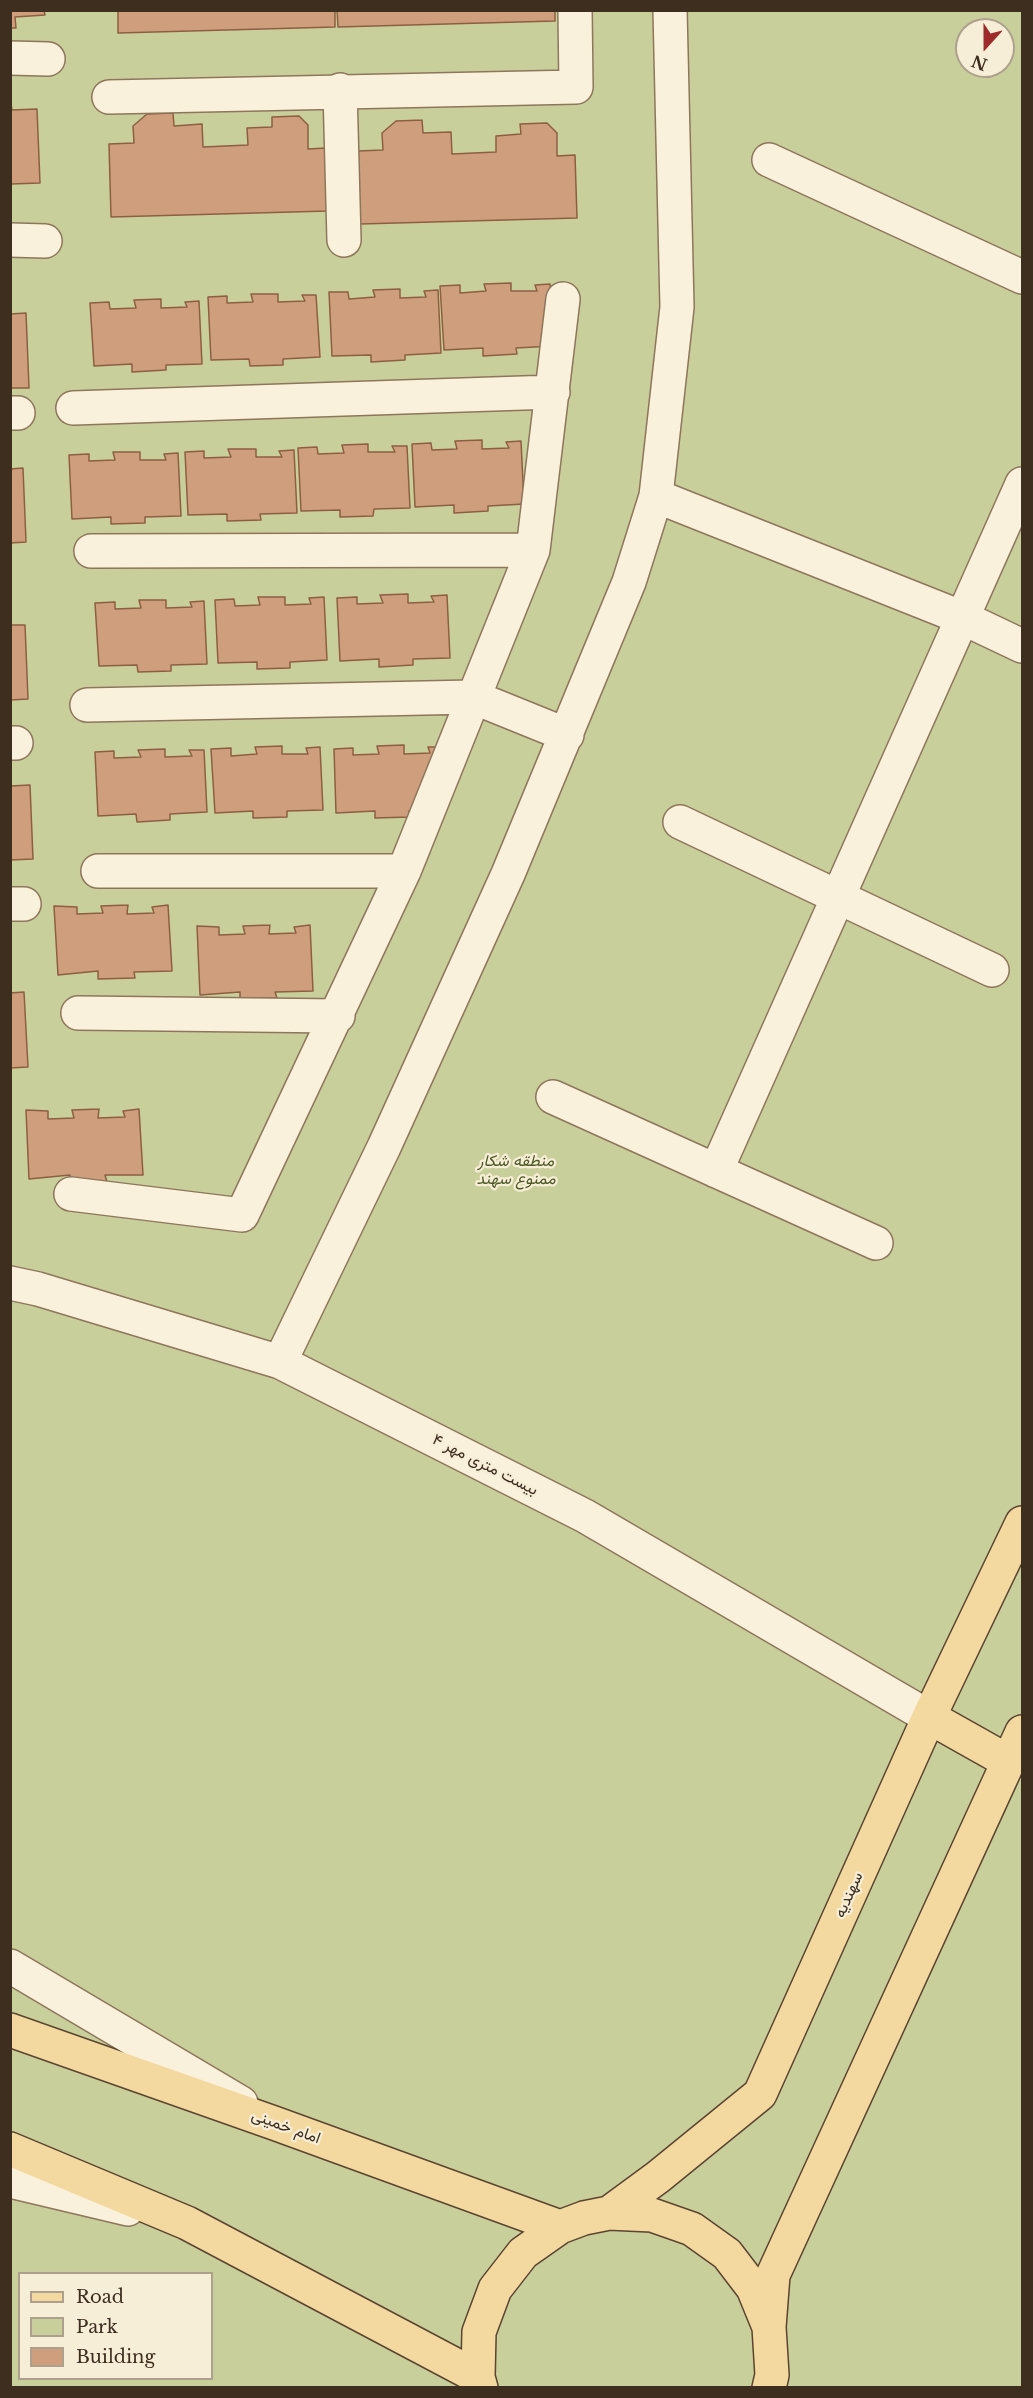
<!DOCTYPE html>
<meta charset="utf-8">
<style>
body{margin:0}
#map{position:relative;width:1033px;height:2398px;overflow:hidden;background:#f0e4c8;font-family:"Libre Baskerville",serif}
canvas{display:block}
.frame{position:absolute;inset:0;border:12px solid #3d2e20;pointer-events:none}
.legend{position:absolute;left:18px;top:2272px;width:195px;height:108px;box-sizing:border-box;background:#f7eed8;border:2px solid #ada18e;margin:0;padding:8px 10px;list-style:none;font-size:18px;color:#3d2e20}
.legend li{display:flex;align-items:center;gap:12px;height:30px}
.legend b{width:30px;border:2px solid #ada18e}
.north{position:absolute;left:955px;top:18px;width:60px;height:60px;box-sizing:border-box;background:#f7eed8;border:2px solid #ada18e;border-radius:50%;rotate:201deg;font-size:16px;font-weight:700;line-height:24px;text-align:center;color:#3d2e20}
.north::after{content:'';display:block;margin:auto;width:21px;height:27px;background:#9e2a2b;clip-path:polygon(50% 0,100% 100%,50% 72%,0 100%)}
</style>
<div id="map">
<canvas width="1033" height="2398"></canvas>
<div class="frame"></div>
<ul class="legend">
<li><b style="height:8px;background:#f3d9a0"></b>Road</li>
<li><b style="height:16px;background:#c9cf9b"></b>Park</li>
<li><b style="height:16px;background:#cf9f7d"></b>Building</li>
</ul>
<div class="north">N</div>
</div>
<script>
const c = document.querySelector('canvas').getContext('2d');
c.lineJoin = 'round';
function fill(path, color) { c.fillStyle = color; c.fill(path, 'evenodd'); }
const toPath = rows => new Path2D(rows.map(r => 'M' + r).join(''));
function stroke(path, color, width, dash) { c.strokeStyle = color; c.lineWidth = width; c.lineCap = dash ? 'butt' : 'round'; c.setLineDash(dash || []); c.stroke(path); }
function label(font, color, halo, rows, align = 'center') {
  c.font = font + ' "Libre Baskerville",Vazirmatn,serif'; c.lineWidth = 4.5; c.setLineDash([]); c.textBaseline = 'middle'; c.strokeStyle = halo; c.fillStyle = color; for (const [text, x, y, turn = 0] of rows) {
    c.save(); c.translate(x, y); c.rotate((+turn || 0) * Math.PI / 180); c.textAlign = isNaN(turn) ? turn : align; if (halo) c.strokeText(text, 0, 0); c.fillText(text, 0, 0); c.restore();
  }
}
fill(toPath([
 [11,11,1022,11,1022,2387,11,2388],
 [967,30,1003,30,1003,66,967,66],
 [20,2274,212,2274,212,2378,20,2378]
]), '#c9cf9b');
const building = toPath([
 [10,10,44,10,45,15,15,17,16,28,10,28,10,10],
 [118,10,335,10,335,27,118,33,118,10],
 [337,10,555,10,555,21,338,27,337,10],
 [10,98,12,110,37,109,40,183,11,184,10,196,10,98],
 [173,113,174,126,202,124,203,147,248,145,247,128,272,127,272,117,299,116,308,125,308,149,326,148,328,211,111,217,109,144,134,143,133,126,147,114,173,113],
 [422,120,423,133,451,132,452,154,496,152,496,136,521,134,520,124,547,123,557,133,557,156,575,155,577,218,360,224,358,151,383,150,382,133,396,121,422,120],
 [511,283,511,291,537,291,535,285,550,284,553,346,516,348,517,354,483,356,483,348,444,350,440,286,460,285,460,293,486,291,484,284,511,283],
 [400,289,400,298,426,297,424,291,438,290,441,353,405,355,405,360,371,362,371,355,332,356,329,292,348,292,349,299,375,297,373,290,400,289],
 [251,294,278,294,278,302,305,301,302,295,316,295,320,357,283,359,283,365,250,366,249,359,211,360,208,297,227,296,227,303,253,302,251,294],
 [161,299,161,308,187,307,185,302,199,301,202,364,166,365,166,370,132,372,132,364,94,366,90,303,109,302,110,309,136,308,134,300,161,299],
 [26,313,29,388,10,388,10,314,26,313],
 [482,440,482,449,509,448,506,442,521,441,524,504,488,506,488,511,454,513,454,505,415,507,412,444,431,443,432,450,457,449,455,441,482,440],
 [368,444,368,452,395,452,392,446,407,446,410,508,374,509,373,516,340,517,340,510,301,511,298,448,317,447,318,454,344,453,342,445,368,444],
 [228,449,256,449,256,457,282,457,279,451,294,450,297,513,260,514,261,520,227,521,227,514,188,515,185,452,204,451,204,458,231,457,228,449],
 [113,452,140,452,140,460,166,460,164,454,178,453,181,516,145,517,145,523,111,524,111,517,72,519,69,455,89,454,89,461,115,460,113,452],
 [23,468,26,542,10,543,10,469,23,468],
 [408,594,408,603,434,602,431,596,447,595,450,658,413,659,413,665,379,667,379,659,340,661,337,598,357,597,357,604,383,603,380,595,408,594],
 [258,597,285,597,285,605,311,604,309,598,324,597,327,660,290,662,290,668,257,669,257,662,218,663,215,600,234,599,235,606,260,605,258,597],
 [139,600,166,600,166,608,192,607,190,602,204,601,207,664,171,665,171,671,138,672,137,665,99,666,95,603,115,602,115,609,141,608,139,600],
 [10,625,25,625,28,699,10,700,10,625],
 [404,745,404,754,430,753,428,747,442,747,445,809,409,811,409,817,375,818,375,811,336,813,334,749,353,748,353,755,379,754,377,746,404,745],
 [282,746,282,754,308,754,306,748,320,747,323,810,287,811,287,817,253,818,253,811,215,813,211,749,231,748,231,756,257,754,255,747,282,746],
 [165,749,165,757,192,756,189,750,204,750,207,812,170,814,170,820,137,822,136,814,98,816,95,752,114,751,114,758,141,757,138,750,165,749],
 [30,785,33,859,10,860,10,786,30,785],
 [128,905,127,914,154,913,152,907,168,905,172,971,134,972,135,978,98,979,98,971,58,975,54,906,77,907,77,914,103,913,101,906,128,905],
 [270,925,269,934,296,933,294,927,310,925,313,991,275,992,277,998,240,999,240,992,200,995,197,926,219,927,219,935,245,934,243,926,270,925],
 [24,992,28,1067,10,1068,10,993,24,992],
 [99,1109,98,1118,125,1117,123,1111,139,1109,143,1175,105,1175,107,1182,70,1183,70,1175,29,1179,26,1110,48,1111,48,1119,74,1118,72,1110,99,1109]
]);
fill(building, '#cf9f7d');
stroke(building, '#8d5f41', 1.5);
const minor = toPath([
 [10,58,48,59],
 [340,90,344,240],
 [109,97,576,87,575,10],
 [769,160,1022,277],
 [10,240,45,241],
 [73,408,553,392],
 [10,413,18,413],
 [656,496,963,618,1022,646],
 [91,551,533,550],
 [87,705,473,697,567,735],
 [10,743,16,743],
 [680,822,992,970],
 [98,871,404,871],
 [10,904,24,904],
 [78,1013,338,1016],
 [553,1097,876,1243],
 [716,1171,1022,484],
 [71,1194,242,1215,404,871,533,550,563,299],
 [10,1283,38,1289,280,1362,585,1516,929,1717],
 [280,1362,384,1147,508,874,629,582,656,496,677,307,670,10],
 [10,1966,241,2103],
 [10,2181,128,2209]
]);
const major = toPath([
 [929,1717,1009,1762],
 [10,2030,274,2123,560,2227],
 [10,2149,187,2223,478,2377],
 [609,2213,658,2177,760,2094,929,1717,1022,1523],
 [769,2327,773,2275,1022,1732],
 [481,2388,478,2377,479,2332,495,2289,523,2253,560,2227,584,2218,609,2213,652,2215,692,2229,727,2254,753,2288,769,2327,772,2375,769,2388]
]);
stroke(minor, '#8d765c', 36);
stroke(major, '#5b4430', 36);
stroke(minor, '#faf1dc', 33);
stroke(major, '#f3d9a0', 33);
label('italic 16px', '#4d5a26', '#f7eed8', [
 ["منطقه شکار",516,1161],
 ["ممنوع سهند",516,1179]
]);
label('16px', '#3d2e20', '#f7eed8', [
 ["بیست متری مهر ۴",485,1465,27],
 ["سهندیه",849,1895,-66],
 ["امام خمینی",286,2127,20]
]);
</script>
